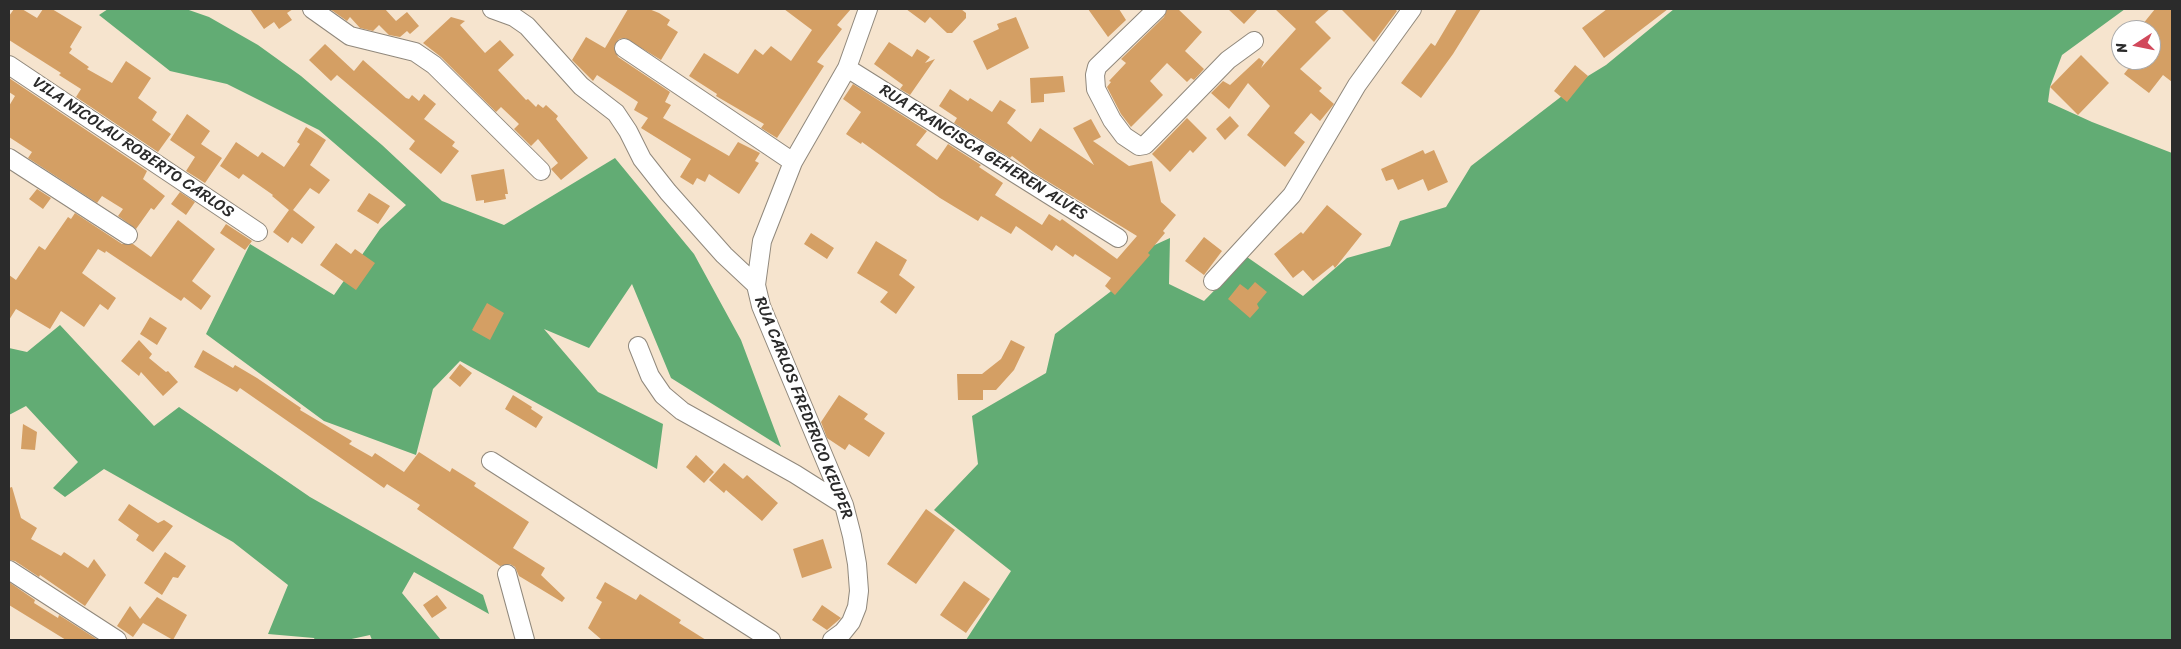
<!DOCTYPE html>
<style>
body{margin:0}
#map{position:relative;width:2181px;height:649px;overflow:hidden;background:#f6e4ce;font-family:Sriracha,sans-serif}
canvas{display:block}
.frame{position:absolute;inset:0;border:10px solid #2b2b2b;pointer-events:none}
.north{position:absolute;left:2111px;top:20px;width:50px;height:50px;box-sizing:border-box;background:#fff;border:1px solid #aaa;border-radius:50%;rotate:259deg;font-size:14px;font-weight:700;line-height:20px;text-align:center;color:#2b2b2b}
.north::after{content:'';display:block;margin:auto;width:18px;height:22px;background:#d1495b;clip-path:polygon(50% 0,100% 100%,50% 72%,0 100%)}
</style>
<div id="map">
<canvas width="2181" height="649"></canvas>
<div class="frame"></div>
<div class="north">N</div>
</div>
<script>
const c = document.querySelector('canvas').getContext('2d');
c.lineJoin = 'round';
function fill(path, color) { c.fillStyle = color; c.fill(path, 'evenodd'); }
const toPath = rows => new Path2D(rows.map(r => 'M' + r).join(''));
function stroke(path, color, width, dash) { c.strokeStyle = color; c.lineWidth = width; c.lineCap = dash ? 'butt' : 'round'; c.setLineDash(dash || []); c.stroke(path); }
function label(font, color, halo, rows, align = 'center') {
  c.font = font + ' Sriracha,sans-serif'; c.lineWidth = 4.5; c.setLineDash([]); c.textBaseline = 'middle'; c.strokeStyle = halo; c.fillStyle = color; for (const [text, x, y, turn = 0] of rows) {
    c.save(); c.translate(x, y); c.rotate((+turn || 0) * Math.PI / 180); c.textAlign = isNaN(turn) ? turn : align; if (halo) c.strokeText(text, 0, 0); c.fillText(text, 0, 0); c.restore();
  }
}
fill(toPath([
 [108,9,186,9,209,17,258,45,301,76,382,145,442,201,504,225,615,158,694,254,741,340,781,447,671,378,632,284,589,348,544,329,598,392,663,424,657,469,460,361,433,389,416,455,324,421,206,334,250,244,334,295,380,229,406,205,319,130,227,84,170,71,99,15],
 [1674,9,2125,9,2062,55,2050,87,2048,102,2092,122,2172,153,2172,640,966,640,1011,571,934,510,978,464,972,416,1046,373,1055,334,1110,292,1148,248,1170,238,1169,284,1204,301,1247,257,1303,296,1347,258,1390,246,1400,221,1446,207,1471,166,1588,76,1606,65],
 [60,325,154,426,179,407,310,497,483,595,489,614,414,572,402,593,441,640,372,640,370,635,347,640,315,640,314,638,268,634,288,585,233,542,104,469,65,497,53,488,78,462,26,406,9,415,9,348,27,352]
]), '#62ac74');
fill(toPath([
 [14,9,22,9,37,18,43,9,52,9,82,27,70,47,72,49,69,53,89,67,87,69,112,83,126,61,151,78,138,98,157,112,152,120,171,134,158,152,76,97,81,89,59,75,61,73,9,40,9,16],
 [250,9,293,9,287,13,292,20,279,29,274,22,264,29],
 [330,9,385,9,396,21,407,12,419,26,410,34,407,31,400,37,389,35,379,25,373,31,360,28,350,17,347,21],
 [628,9,649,9,659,13,670,20,667,25,678,32,661,60,625,38,619,39,614,47,618,57,670,92,665,102,671,105,663,118,729,156,738,142,760,153,755,161,759,163,739,194,709,174,705,182,697,178,693,185,680,177,691,159,641,128,648,118,634,110,638,102,597,75,593,81,572,60,586,37,605,48],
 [784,9,851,9,837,25,842,29,817,62,824,66,777,138,761,128,764,124,716,96,717,94,689,76,704,53,738,74,755,49,763,55,771,46,791,61,812,30],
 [906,9,961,9,966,13,966,18,952,33,947,33,930,17,925,23],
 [1088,9,1119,9,1126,20,1108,37],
 [1167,9,1178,9,1202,32,1185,51,1204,69,1194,80,1191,78,1187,82,1167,63,1150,81,1163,95,1131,127,1121,114,1107,87,1111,82,1109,81,1126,63,1121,59,1164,17],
 [1228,9,1258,9,1244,24],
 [1275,9,1330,9,1315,22,1331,38,1300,69,1322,88,1319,91,1334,104,1320,121,1311,113,1294,133,1305,142,1285,167,1247,135,1270,106,1248,83,1229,109,1211,93,1223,81,1230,85,1259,58,1264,62,1261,68,1296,29],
 [1341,9,1395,9,1397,11,1374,42],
 [1457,9,1481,9,1453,54,1421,98,1401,83,1431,43,1435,46],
 [1607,9,1668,9,1604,58,1582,28],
 [2155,9,2172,9,2172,82,2163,75,2149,93,2124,74,2135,60,2151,60,2151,30,2138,30],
 [451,17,465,21,460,25,485,53,500,40,514,55,498,70,526,100,528,99,536,107,538,104,543,108,546,105,558,116,556,119,588,158,561,180,551,169,558,163,538,139,531,146,514,129,519,124,501,107,496,112,441,57,423,43],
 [1016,17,1029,48,987,70,973,41,999,29,997,24],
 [889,42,912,57,917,49,930,57,925,63,935,59,910,95,900,89,903,85,874,64],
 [325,44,354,71,363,60,406,98,409,99,412,95,419,101,424,94,436,104,424,119,455,142,452,146,459,151,441,174,409,149,415,141,337,75,331,81,309,60],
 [2081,55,2109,83,2078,115,2050,87],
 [1575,65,1588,76,1567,102,1554,91],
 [1063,76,1065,92,1044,94,1044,102,1031,103,1030,78],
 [9,78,147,171,143,179,165,196,154,210,151,208,136,229,118,216,123,209,102,196,97,203,28,158,32,152,9,137,9,106,15,96,9,92],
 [853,84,927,131,916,145,937,160,948,144,981,165,979,167,1003,183,995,195,1042,225,1049,214,1060,221,1062,219,1117,259,1137,236,1034,173,1012,156,1010,158,954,123,957,118,939,106,950,89,968,101,970,98,992,112,1000,100,1016,110,1007,123,1031,142,1040,128,1094,165,1073,128,1091,119,1101,137,1093,141,1129,166,1152,161,1161,202,1176,215,1163,231,1165,233,1148,253,1150,255,1115,295,1105,286,1111,278,1075,254,1073,257,1056,245,1052,251,1016,226,1011,234,981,216,978,221,940,198,862,142,861,144,846,134,861,112,843,99],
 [187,114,210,131,201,144,222,158,205,183,186,171,195,157,170,140],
 [1230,116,1239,126,1225,140,1216,129],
 [1187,118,1207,138,1193,153,1190,150,1170,172,1152,154],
 [306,127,326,140,310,165,330,180,319,194,310,188,293,210,315,227,302,244,292,237,288,243,273,232,289,210,272,196,273,195,243,174,239,179,220,166,236,142,258,157,262,152,284,167,300,144,297,142],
 [1423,150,1425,154,1434,150,1448,182,1428,191,1423,179,1398,190,1393,179,1386,181,1381,169],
 [504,169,508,194,505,194,506,199,484,203,484,200,476,201,471,175],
 [37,189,51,198,43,209,29,199],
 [180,192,195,202,186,215,171,204],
 [369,193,390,206,378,224,357,211],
 [1327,205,1362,234,1335,268,1333,265,1313,281,1303,270,1293,278,1274,254,1301,232,1303,234],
 [75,213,122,244,133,244,151,257,178,220,215,249,192,281,211,296,201,310,184,297,181,301,106,251,105,253,98,249,82,273,116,298,108,310,100,304,84,327,61,311,50,329,16,309,9,320,9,275,16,280,39,246,45,250,68,217,71,219],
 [226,224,252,241,245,250,220,233],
 [811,233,834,248,827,259,804,244],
 [1204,237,1222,251,1204,275,1185,261],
 [876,241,907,260,899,275,915,287,896,314,880,302,888,292,857,273],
 [336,243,351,254,355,249,375,263,356,290,320,265],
 [1255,282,1267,292,1257,304,1259,308,1250,318,1228,299,1240,284,1248,290],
 [487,303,504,313,490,340,472,330],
 [150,317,167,328,157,345,140,334],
 [139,340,152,354,149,358,166,372,168,371,178,382,163,396,141,372,139,376,121,361],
 [1011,340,1025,347,1014,370,996,390,983,390,983,400,958,400,957,374,982,374,1001,359],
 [203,350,233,368,235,365,257,378,301,408,300,410,352,441,349,444,372,457,375,453,404,472,419,452,450,472,452,468,476,483,474,486,529,522,513,548,545,568,541,575,565,598,562,602,519,576,515,567,510,564,500,566,417,509,420,505,387,484,384,488,240,388,237,392,194,367],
 [460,364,472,373,460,387,449,378],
 [513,395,532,407,531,409,543,417,536,428,505,409],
 [839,395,868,414,864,419,885,433,869,457,849,444,845,450,827,438,821,422],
 [23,424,37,432,35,450,21,449],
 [696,455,714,472,704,483,686,467],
 [724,463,743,479,747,475,778,503,762,521,726,490,724,493,709,480],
 [12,487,21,518,37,528,31,539,61,556,64,552,88,568,94,559,106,575,85,606,40,575,39,577,15,561,9,560,9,488],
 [129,504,158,523,164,520,173,526,153,552,136,540,139,535,118,520],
 [926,509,955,530,916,584,887,564],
 [823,539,832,568,802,578,793,549],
 [165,552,186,566,178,578,173,577,162,595,144,583],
 [964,581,990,599,966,633,940,615],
 [9,582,35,600,34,603,58,618,59,615,98,640,66,640,9,605],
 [605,582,636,600,640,594,681,620,679,623,706,640,602,640,588,628,602,602,596,598],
 [437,595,447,608,432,618,423,605],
 [157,597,187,615,173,640,143,623,133,637,117,626,130,606,140,619],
 [822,605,841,618,827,630,812,620]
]), '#d49f64');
const minor = toPath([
 [312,9,350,36,415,52,434,65,541,171],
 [492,9,514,17,527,26,581,86,616,113,628,131,642,159,668,192,724,255,756,285],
 [1157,9,1097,67,1095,75,1096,89,1112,120,1124,136,1139,146,1145,145,1153,137,1228,60,1254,41],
 [624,48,793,162],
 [9,65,258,232],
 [847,68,1118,238],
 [9,158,128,235],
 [1213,281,1292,195,1357,85,1412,9],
 [638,346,650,376,663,395,682,411,795,474,844,505],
 [491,461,771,640],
 [9,570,117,640],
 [507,574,525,640],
 [832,640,843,632,851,622,857,607,859,591,857,564,852,536,844,505,761,306,756,285,762,241,782,190,793,162,847,68,868,9]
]);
stroke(minor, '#90887c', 20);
stroke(minor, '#fff', 18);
label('16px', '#2b2b2b', '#fff', [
 ["VILA NICOLAU ROBERTO CARLOS",133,148,34],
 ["RUA FRANCISCA GEHEREN ALVES",983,153,32],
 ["RUA CARLOS FREDERICO KEUPER",803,408,68]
]);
</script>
